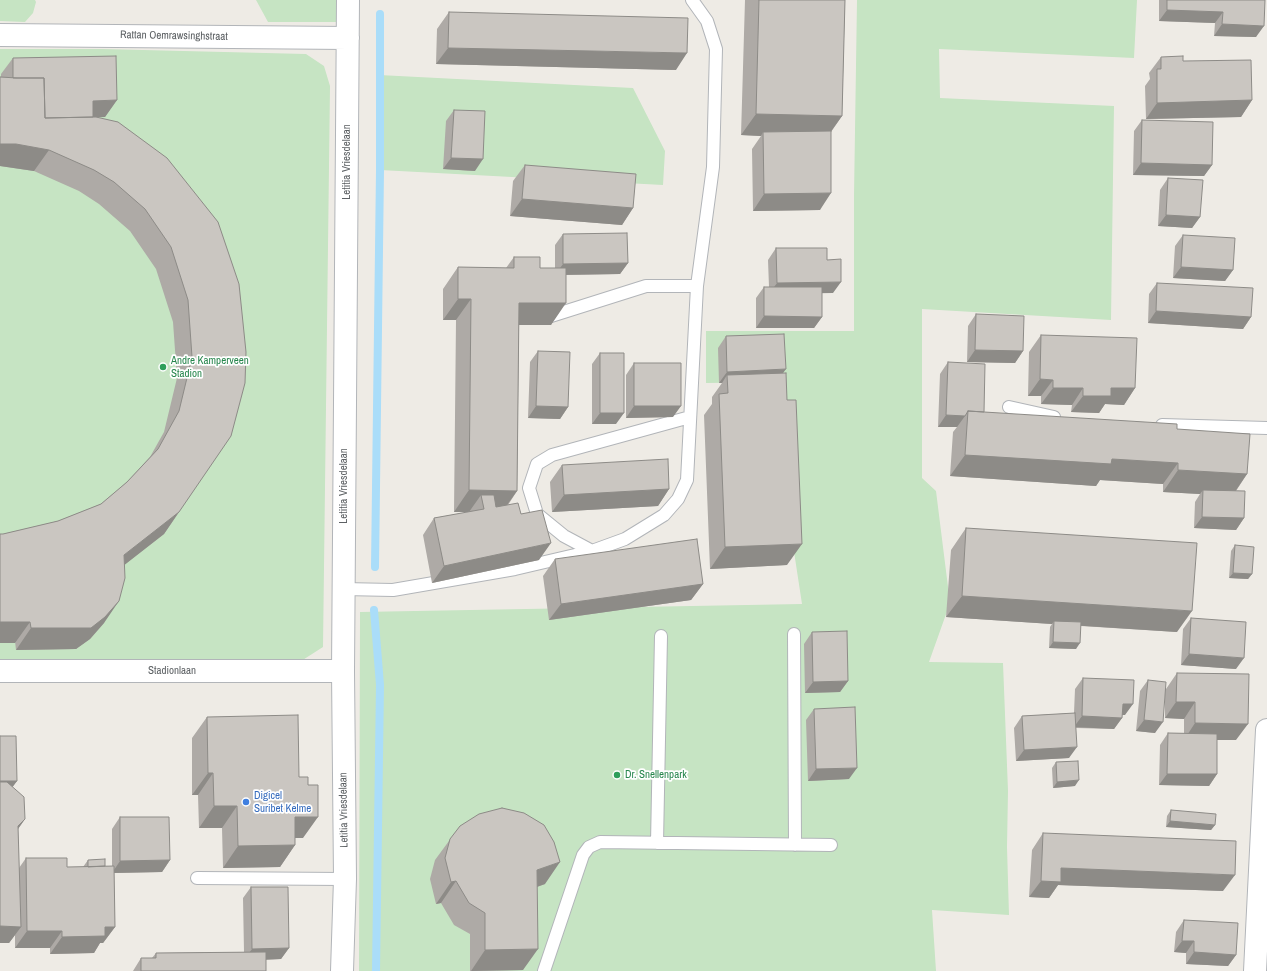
<!DOCTYPE html>
<style>
body{margin:0}
canvas{display:block;background:#eeebe5}
</style>
<canvas width="1267" height="971"></canvas>
<script>
const c = document.querySelector('canvas').getContext('2d');
c.lineJoin = 'round';
function fill(path, color) { c.fillStyle = color; c.fill(path, 'evenodd'); }
const toPath = rows => new Path2D(rows.map(r => 'M' + r).join(''));
function stroke(path, color, width, dash) { c.strokeStyle = color; c.lineWidth = width; c.lineCap = dash ? 'butt' : 'round'; c.setLineDash(dash || []); c.stroke(path); }
function label(font, color, halo, rows, align = 'center') {
  c.font = font + ' "Archivo Narrow",sans-serif'; c.lineWidth = 3.5; c.setLineDash([]); c.textBaseline = 'middle'; c.strokeStyle = halo; c.fillStyle = color; for (const [text, x, y, turn = 0] of rows) {
    c.save(); c.translate(x, y); c.rotate((+turn || 0) * Math.PI / 180); c.textAlign = isNaN(turn) ? turn : align; if (halo) c.strokeText(text, 0, 0); c.fillText(text, 0, 0); c.restore();
  }
}
fill(toPath([
 [0,0,35,0,36,2,33,13,25,22,0,21],
 [256,0,341,0,342,22,268,22],
 [857,0,1137,0,1134,58,939,49,940,98,1114,106,1111,320,922,309,922,478,936,491,950,603,929,662,1003,663,1008,791,1007,847,1009,915,932,910,936,971,359,971,360,612,802,604,791,532,784,382,706,383,706,331,854,331,854,196],
 [0,49,102,49,306,54,324,66,330,86,323,647,298,663,219,663,41,659,0,663],
 [379,75,633,88,665,151,663,185,380,170]
]), '#c6e4c3');
stroke(toPath([
 [375,567,380,170,380,14],
 [374,610,380,685,376,971]
]), '#aaddf9', 8);
const lane = toPath([
 [551,316,646,286,697,286],
 [1009,407,1054,417],
 [1162,425,1267,428],
 [592,551,564,536,537,514,529,488,537,464,552,455,690,417],
 [343,589,393,590,515,569,592,551,625,539,664,515,678,499,687,480,697,286,713,167,716,49,707,21,692,0],
 [794,634,795,845],
 [657,843,661,636],
 [197,878,345,879],
 [544,971,583,855,589,847,600,842,831,845]
]);
const street = toPath([
 [0,35,348,38],
 [0,671,343,671],
 [342,971,345,879,343,671,348,0],
 [1255,971,1267,730]
]);
stroke(lane, '#b2b5b9', 14);
stroke(street, '#b2b5b9', 24);
stroke(lane, '#fff', 12);
stroke(street, '#fff', 22);
fill(toPath([
 [745,0,845,0,842,116,831,132,820,210,753,211,752,149,761,136,741,135],
 [1159,0,1265,0,1256,37,1214,36,1215,23,1159,21],
 [449,12,676,70,436,64,437,29],
 [1161,57,1183,61,1252,100,1241,117,1146,119,1145,86,1150,79,1149,73],
 [13,58,117,100,105,117,97,117,218,222,179,512,164,534,124,565,104,623,90,639,76,649,16,650,3,534,58,521,101,504,127,482,150,457,164,432,177,378,173,322,156,269,130,231,99,204,79,191,34,171,0,166,0,77,1,77,1,74],
 [454,110,475,171,443,169,446,121],
 [1142,120,1212,165,1204,176,1133,175,1134,131],
 [525,165,633,208,622,225,510,216,513,181],
 [1168,178,1200,217,1192,228,1158,226,1160,190],
 [563,234,628,263,620,274,566,275,551,325,519,325,517,491,508,505,521,514,539,560,432,583,423,535,434,518,468,512,454,512,456,320,443,320,443,289,458,267,506,268,514,257,540,268,555,268,555,245],
 [1183,235,1233,270,1225,281,1173,278,1175,246],
 [776,248,827,260,833,293,822,293,822,317,814,328,756,328,756,298,764,287,769,287,768,260],
 [1157,283,1251,317,1243,329,1148,323,1149,294],
 [976,314,1023,351,1015,363,967,362,968,326],
 [1041,335,1135,388,1124,405,1105,404,1099,413,1071,412,1072,405,1041,404,1041,396,1028,396,1029,352],
 [726,336,783,373,787,565,710,569,704,415,712,404,712,397,722,383,719,383,718,348],
 [538,351,568,407,560,419,528,418,530,362],
 [600,353,616,424,592,424,592,364],
 [948,362,984,412,1177,429,1247,474,1236,491,1244,518,1236,530,1194,528,1195,502,1200,494,1163,492,1163,484,1100,480,1096,486,950,476,953,432,957,427,938,427,940,374],
 [634,363,673,417,626,418,626,375],
 [562,465,669,489,658,506,552,512,550,482],
 [966,528,1177,632,1081,626,1076,649,1049,648,1050,627,1052,624,946,617,951,550],
 [1235,545,1252,574,1248,579,1229,578,1231,551],
 [555,559,703,584,691,600,549,620,543,576],
 [1191,618,1236,669,1181,665,1183,629],
 [812,632,848,681,840,692,805,693,804,644],
 [1177,673,1236,740,1217,740,1217,774,1209,786,1159,785,1160,745,1168,733,1184,733,1184,719,1165,718,1165,693,1155,733,1136,731,1140,691,1148,680,1166,689],
 [1083,678,1125,715,1122,715,1122,718,1114,729,1076,728,1069,758,1016,761,1014,728,1022,716,1074,713,1075,689],
 [814,709,849,779,808,781,806,720],
 [207,717,299,777,303,838,295,838,295,845,280,867,223,868,222,828,199,828,198,795,192,795,192,738],
 [0,736,17,781,12,787,25,819,18,829,19,868,26,858,67,867,83,867,88,860,106,866,112,866,112,829,120,817,170,860,162,872,114,873,115,927,103,943,100,943,94,953,50,954,50,948,15,948,15,935,9,943,0,943],
 [1056,762,1075,786,1053,788,1052,768],
 [1171,810,1215,825,1211,830,1166,827,1167,816],
 [460,826,545,884,537,887,523,970,470,971,470,934,454,925,441,903,436,904,430,879,435,860],
 [1043,833,1223,891,1058,885,1049,898,1029,897,1032,850],
 [251,887,289,948,281,959,266,960,266,971,133,971,141,958,152,958,156,953,244,952,243,898],
 [1184,920,1236,955,1228,966,1186,964,1186,953,1174,952,1176,932]
]), '#aeaaa6');
fill(toPath([
 [1167,10,1223,12,1215,23,1159,21],
 [1222,24,1264,26,1256,37,1214,36],
 [448,48,687,53,676,70,436,64],
 [117,100,105,117,81,118,93,101],
 [1252,100,1241,117,1146,119,1157,103],
 [756,114,842,116,827,137,763,132,761,136,741,135],
 [0,144,16,144,49,150,34,171,0,166],
 [451,158,483,159,475,171,443,169],
 [1141,163,1212,165,1204,176,1133,175],
 [831,193,820,210,753,211,764,194],
 [522,199,633,208,622,225,510,216],
 [1166,215,1200,217,1192,228,1158,226],
 [628,263,620,274,555,275,563,264],
 [1181,267,1233,270,1225,281,1173,278],
 [841,282,833,293,769,294,777,283],
 [458,299,471,299,456,320,443,320],
 [519,303,566,303,551,325,504,325],
 [1156,311,1251,317,1243,329,1148,323],
 [764,316,822,317,814,328,756,328],
 [975,350,1023,351,1015,363,967,362],
 [786,369,778,380,727,375,722,383,719,383,727,372],
 [1040,379,1053,380,1041,396,1028,396],
 [1053,388,1083,388,1072,405,1041,404],
 [1111,388,1135,388,1124,405,1105,404,1099,413,1071,412,1083,396],
 [536,406,568,407,560,419,528,418],
 [634,406,681,406,673,417,626,418],
 [600,413,624,413,616,424,592,424],
 [946,415,965,416,957,427,938,427],
 [965,455,1112,459,1178,463,1163,484,1100,480,1096,486,950,476],
 [1178,470,1247,474,1232,496,1203,490,1200,494,1163,492],
 [669,489,658,506,552,512,564,495],
 [469,490,517,491,502,512,484,509,481,495,469,512,454,512],
 [179,512,164,534,109,577,124,555],
 [1202,517,1244,518,1236,530,1194,528],
 [551,543,539,560,432,583,444,566],
 [802,544,787,565,710,569,725,547],
 [1233,573,1252,574,1248,579,1229,578],
 [703,584,691,600,549,620,561,604],
 [962,596,1192,611,1177,632,1054,624,1054,621,1052,624,946,617],
 [119,601,104,623,90,639,76,649,16,650,31,628],
 [0,622,30,622,15,643,0,643],
 [1053,642,1080,643,1076,649,1049,648],
 [1189,654,1244,658,1236,669,1181,665],
 [848,681,840,692,805,693,813,682],
 [1176,702,1195,702,1184,719,1165,718],
 [1123,704,1133,704,1125,715,1115,715],
 [1082,716,1122,718,1114,729,1074,727],
 [1144,720,1163,722,1155,733,1136,731],
 [1195,723,1248,724,1236,740,1184,740],
 [1077,747,1069,758,1016,761,1024,750],
 [857,768,849,779,808,781,816,769],
 [208,773,213,773,198,795,192,795],
 [1167,774,1217,774,1209,786,1159,785],
 [1079,780,1075,786,1053,788,1057,782],
 [0,781,17,781,9,792,0,792],
 [214,806,237,806,222,828,199,828],
 [295,817,318,817,303,838,279,838],
 [25,819,13,836,18,826],
 [1170,821,1215,825,1211,830,1166,827],
 [295,845,280,867,223,868,238,846],
 [170,860,162,872,112,873,120,861],
 [560,862,545,884,522,892,537,870],
 [1061,868,1235,875,1223,891,1058,885,1049,898,1029,897,1041,881],
 [456,881,441,903,436,904,451,882],
 [0,926,21,927,9,943,0,943],
 [105,927,115,927,103,943,100,943,94,953,50,954,62,937],
 [27,931,62,931,50,948,15,948],
 [1182,941,1194,941,1186,953,1174,952],
 [289,948,281,959,244,960,252,949],
 [538,949,523,970,471,971,485,950],
 [1194,952,1236,955,1228,966,1186,964]
]), '#8d8b87');
const building = toPath([
 [759,0,845,0,842,116,756,114,759,0],
 [1167,0,1265,0,1264,26,1222,24,1223,12,1167,10,1167,0],
 [449,12,688,18,687,53,448,48,449,12],
 [116,56,117,100,93,101,93,117,45,118,44,78,13,78,13,58,116,56],
 [1183,56,1183,61,1251,60,1252,100,1157,103,1157,69,1161,69,1161,57,1183,56],
 [0,77,17,78,44,78,45,118,96,117,118,122,167,158,218,222,239,284,246,352,245,383,231,436,179,512,124,555,125,578,119,601,105,617,91,628,31,628,30,622,0,622,0,534,3,534,58,521,101,504,127,482,158,449,179,411,192,357,188,300,171,247,145,209,114,182,94,170,49,150,16,144,0,144,0,77],
 [454,110,485,111,483,159,451,158,454,110],
 [1142,120,1213,122,1212,165,1141,163,1142,120],
 [831,131,831,193,764,194,763,132,831,131],
 [525,165,636,174,633,208,522,199,525,165],
 [1168,178,1203,180,1200,217,1166,215,1168,178],
 [627,233,628,263,563,264,563,234,627,233],
 [1183,235,1235,238,1233,270,1181,267,1183,235],
 [776,248,827,248,827,260,841,259,841,282,777,283,776,248],
 [514,257,540,257,540,268,566,268,566,303,519,303,517,491,469,490,471,299,458,299,458,267,514,268,514,257],
 [1157,283,1253,288,1251,317,1156,311,1157,283],
 [764,287,822,287,822,317,764,316,764,287],
 [976,314,1024,316,1023,351,975,350,976,314],
 [784,334,786,369,727,372,726,336,784,334],
 [1041,335,1137,338,1135,388,1111,388,1111,396,1083,396,1083,388,1053,388,1053,380,1040,379,1041,335],
 [538,351,570,352,568,407,536,406,538,351],
 [600,353,624,353,624,413,600,413,600,353],
 [948,362,985,364,984,412,968,411,965,416,946,415,948,362],
 [634,363,681,363,681,406,634,406,634,363],
 [786,373,787,400,796,400,802,544,725,547,719,394,728,393,727,375,786,373],
 [968,411,1177,424,1177,429,1250,434,1247,474,1178,470,1178,463,1112,459,1111,464,965,455,968,411],
 [668,459,669,489,564,495,562,465,668,459],
 [1203,490,1245,491,1244,518,1202,517,1203,490],
 [481,495,494,495,496,507,518,503,521,514,542,510,551,543,444,566,434,518,484,509,481,495],
 [966,528,1197,543,1192,611,962,596,966,528],
 [697,539,703,584,561,604,555,559,697,539],
 [1235,545,1254,547,1252,574,1233,573,1235,545],
 [1191,618,1246,622,1244,658,1189,654,1191,618],
 [1054,621,1081,622,1080,643,1053,642,1054,621],
 [847,631,848,681,813,682,812,632,847,631],
 [1177,673,1249,674,1248,724,1195,723,1195,702,1176,702,1177,673],
 [1083,678,1134,680,1133,704,1123,704,1122,718,1082,716,1083,678],
 [1148,680,1166,682,1163,722,1144,720,1148,680],
 [855,707,857,768,816,769,814,709,855,707],
 [1075,713,1077,747,1024,750,1022,716,1075,713],
 [298,715,299,777,308,777,308,785,318,785,318,817,295,817,295,845,238,846,237,806,214,806,213,773,208,773,207,717,298,715],
 [1168,733,1217,734,1217,774,1167,774,1168,733],
 [0,736,16,736,17,781,0,781,0,736],
 [1078,761,1079,780,1057,782,1056,762,1078,761],
 [0,782,7,782,24,797,25,819,18,826,21,927,0,926,0,782],
 [502,808,524,813,544,825,554,842,560,862,537,870,538,949,485,950,485,913,469,903,456,881,451,882,445,858,450,839,460,826,479,814,502,808],
 [1171,810,1216,814,1215,825,1170,821,1171,810],
 [120,817,169,817,170,860,120,861,120,817],
 [1043,833,1236,841,1235,875,1061,868,1061,882,1041,881,1043,833],
 [26,858,67,858,67,867,114,866,115,927,105,927,105,936,62,937,62,931,27,931,26,858],
 [105,859,105,866,88,867,88,860,105,859],
 [251,887,288,887,289,948,252,949,251,887],
 [1184,920,1238,923,1236,955,1194,952,1194,941,1182,941,1184,920],
 [266,952,266,971,141,971,141,958,156,958,156,953,266,952]
]);
fill(building, '#cac6c1');
stroke(building, '#8d8b87', 1);
for (const [x, y, r, color] of [
 [163,367,4,"#2e9e5b"],
 [617,775,4,"#2e9e5b"],
 [246,802,4,"#3f7fe0"]
]) { const dot = new Path2D(); dot.arc(x, y, r, 0, 2 * Math.PI); c.fillStyle = color; c.fill(dot); stroke(dot, '#fff', 1.5); }
label('11px', '#5d6164', '#fff', [
 ["Rattan Oemrawsinghstraat",174,36,1],
 ["Letitia Vriesdelaan",347,162,-90],
 ["Letitia Vriesdelaan",344,486,-90],
 ["Stadionlaan",172,671],
 ["Letitia Vriesdelaan",344,810,-91]
]);
label('11px', '#27864d', '#fff', [
 ["Andre Kamperveen",171,361],
 ["Stadion",171,374],
 ["Dr. Snellenpark",625,775]
], 'left');
label('11px', '#366cbe', '#fff', [
 ["Digicel",254,796],
 ["Suribet Kelme",254,809]
], 'left');
</script>
